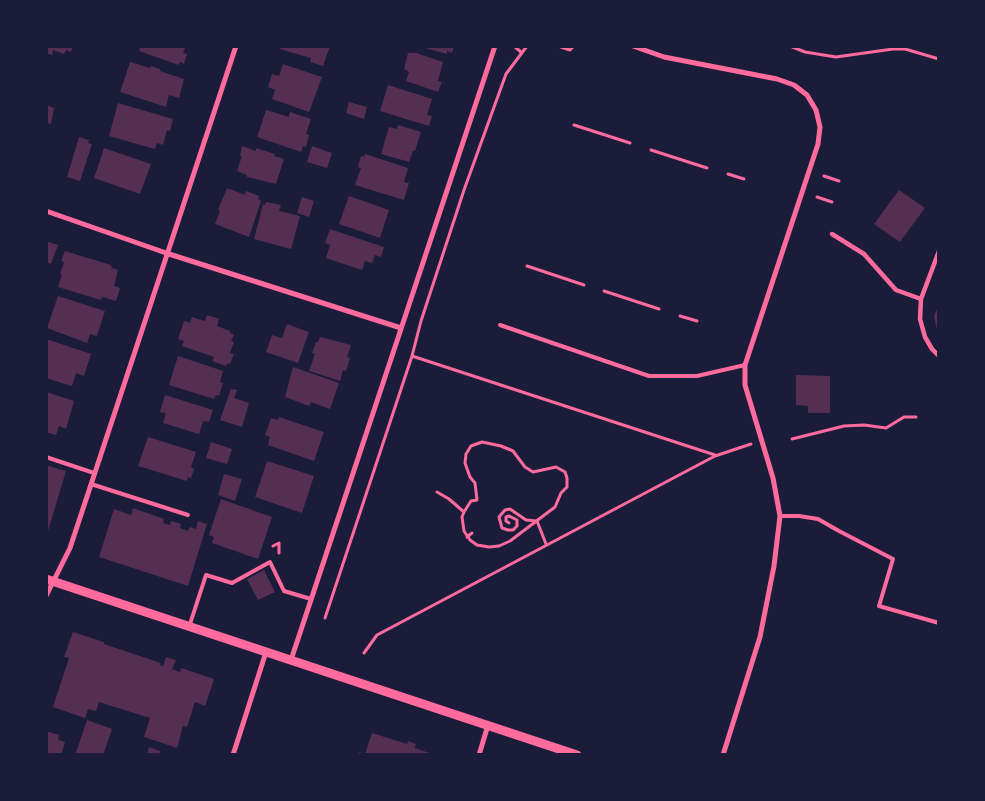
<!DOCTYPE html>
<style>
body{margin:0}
#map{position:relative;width:985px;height:801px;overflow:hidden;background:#1b1b3a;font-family:"PT Sans",sans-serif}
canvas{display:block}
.frame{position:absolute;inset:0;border:48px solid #1b1b3a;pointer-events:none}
</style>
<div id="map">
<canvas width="985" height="801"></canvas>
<div class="frame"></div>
</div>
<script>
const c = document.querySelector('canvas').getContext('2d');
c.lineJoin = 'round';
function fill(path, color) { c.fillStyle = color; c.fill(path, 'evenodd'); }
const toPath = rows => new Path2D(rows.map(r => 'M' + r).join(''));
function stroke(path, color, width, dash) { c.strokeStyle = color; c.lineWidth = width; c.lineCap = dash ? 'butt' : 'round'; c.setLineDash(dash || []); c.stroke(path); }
fill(toPath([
 [46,46,73,46,71,52,66,50,64,54,53,50,52,55,46,53],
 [136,46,186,46,183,53,187,54,184,64,180,62,179,65,139,51,140,48],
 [281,46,330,46,323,66,310,62,311,58,280,49],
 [454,46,452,53,447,51,447,54,422,47],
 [408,53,416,53,443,62,438,81,442,82,438,92,406,81,409,72,404,69],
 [130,62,150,68,151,66,160,69,160,71,184,79,179,98,169,95,166,107,120,92],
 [283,64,322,77,309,112,272,99,275,90,268,87,272,74,279,76],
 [388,85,432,99,427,115,432,116,429,126,380,111],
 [349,102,367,107,364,119,346,113],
 [118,103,173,119,170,131,167,130,163,145,157,143,155,149,109,136],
 [46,105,54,108,51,124,46,123],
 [266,110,289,117,290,112,311,119,306,134,309,135,306,147,303,146,301,152,257,137],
 [398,125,421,132,415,151,413,151,409,162,381,154,389,127,397,129],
 [79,137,89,140,88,143,92,144,80,181,67,177],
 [242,146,256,151,256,148,275,154,274,156,284,159,276,184,247,177,247,175,237,171,242,156,240,156],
 [312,146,332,153,327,168,307,162],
 [104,148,151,164,140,194,94,178],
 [365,154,408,168,404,182,409,183,404,200,355,185,361,168,358,167,361,156,364,157],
 [227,188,245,195,246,191,259,196,258,199,261,201,249,237,215,224,220,211,218,210],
 [899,190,925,208,900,242,874,224],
 [349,196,389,210,380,238,339,224],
 [302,197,314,201,309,217,297,213],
 [266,202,281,205,279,211,300,216,291,249,254,239,263,204,265,205],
 [330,229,384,247,381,257,375,255,372,263,365,261,362,270,326,258,330,245,325,243],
 [46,241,58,245,51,264,46,262],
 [65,251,111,265,112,268,118,270,114,286,120,288,116,301,102,297,101,300,58,287,62,274,60,274,64,262,61,261],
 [58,296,105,311,97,336,90,334,87,343,47,328],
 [939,304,939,333,938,334,934,316],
 [207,315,219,319,217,326,230,331,230,333,234,335,231,341,234,342,230,353,234,354,230,364,227,363,226,366,212,361,214,357,182,346,184,341,178,339,184,321,190,323,192,317,205,321],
 [287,324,309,332,298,363,266,352,272,335,282,338],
 [320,337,351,345,347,357,350,358,346,371,343,370,340,381,309,371,315,354,312,353,316,342,318,342],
 [46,339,91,354,84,376,76,373,72,386,46,378],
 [178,356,223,371,220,382,223,383,219,396,216,395,214,399,169,385],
 [293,367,339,383,330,409,311,402,309,406,285,397],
 [796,375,830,376,830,413,808,413,808,406,796,405],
 [231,389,237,390,234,398,249,403,242,427,220,420],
 [46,392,74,401,66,429,59,426,56,435,46,432],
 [165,395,213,410,209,422,203,421,199,434,163,423,166,413,160,412],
 [279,417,324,432,314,461,268,445,270,437,265,435,271,418,278,420],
 [148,437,196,452,191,467,194,469,191,478,188,477,187,481,138,466],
 [211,442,232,449,227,464,206,458],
 [267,461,314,476,302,513,255,497],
 [46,465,66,471,47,534,46,533],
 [224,474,242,479,235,501,218,495],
 [221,499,272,517,258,559,212,543,214,537,209,535],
 [133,508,164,519,163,523,170,525,171,521,181,524,180,528,188,531,190,527,196,529,198,521,207,524,188,586,99,557,114,509,131,515],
 [264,570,275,592,258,600,247,579],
 [73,632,104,642,104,644,161,663,160,665,163,666,166,657,176,660,172,669,180,672,181,668,214,679,205,706,195,702,187,727,183,726,177,748,144,737,150,718,99,702,96,711,88,709,85,718,53,707,69,658,64,657],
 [87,720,112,729,103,755,75,755],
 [46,731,59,735,58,740,65,742,61,755,46,755],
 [372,733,407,744,408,741,416,744,415,748,435,755,358,755,359,752,365,754],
 [149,747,160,751,159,755,147,755]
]), '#542f53');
stroke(toPath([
 [514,46,522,53],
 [558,46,570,50,573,47],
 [790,46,805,52,836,57,893,49,905,49,939,59],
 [574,125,630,143],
 [651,150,707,168],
 [728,174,744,179],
 [824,176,839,181],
 [817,197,832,202],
 [527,266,584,285],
 [604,291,659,309],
 [680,316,697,321],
 [412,356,715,455],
 [792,439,844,426,864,425,886,428,904,417,916,417],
 [482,442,501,446,513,451,525,467,533,472,556,467,565,472,567,478,567,487,561,493,555,507,510,541,499,546,489,547,477,545,470,540,464,531,462,517,464,512,471,501,477,500,475,483,470,477,465,463,466,454,471,446,482,442],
 [437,492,449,499,464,512],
 [509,523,506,521,506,517,509,516,517,520,517,526,513,530,508,530,502,528,499,517,505,510,510,509,526,520,537,521,546,544],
 [467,537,472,533],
 [273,546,279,543,279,553],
 [325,618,412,356,421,321,464,190,506,74,527,46],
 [364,653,377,635,715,456,751,444]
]), '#ff6b9d', 3);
stroke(toPath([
 [500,325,649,376,697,376,745,365],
 [46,457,94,473],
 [91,484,188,515],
 [780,516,799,516,818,519,839,531,893,559,879,606,939,623],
 [189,627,206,575,232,583,270,562,284,591,311,599]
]), '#ff6b9d', 4);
stroke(toPath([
 [832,234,864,254,896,290,921,299],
 [939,251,921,299,920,319,925,337,932,349,939,356]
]), '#ff6b9d', 4.5);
stroke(toPath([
 [633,46,664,57,777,79,794,85,807,95,816,110,820,127,818,144,745,365,745,385,773,478,780,516,774,566,760,637,723,755],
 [46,211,169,254,401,328],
 [46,596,70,548,236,46],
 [291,660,495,46],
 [233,755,266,652],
 [479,755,488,725]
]), '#ff6b9d', 5);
stroke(toPath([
 [46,579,577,755]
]), '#ff6b9d', 9);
</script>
